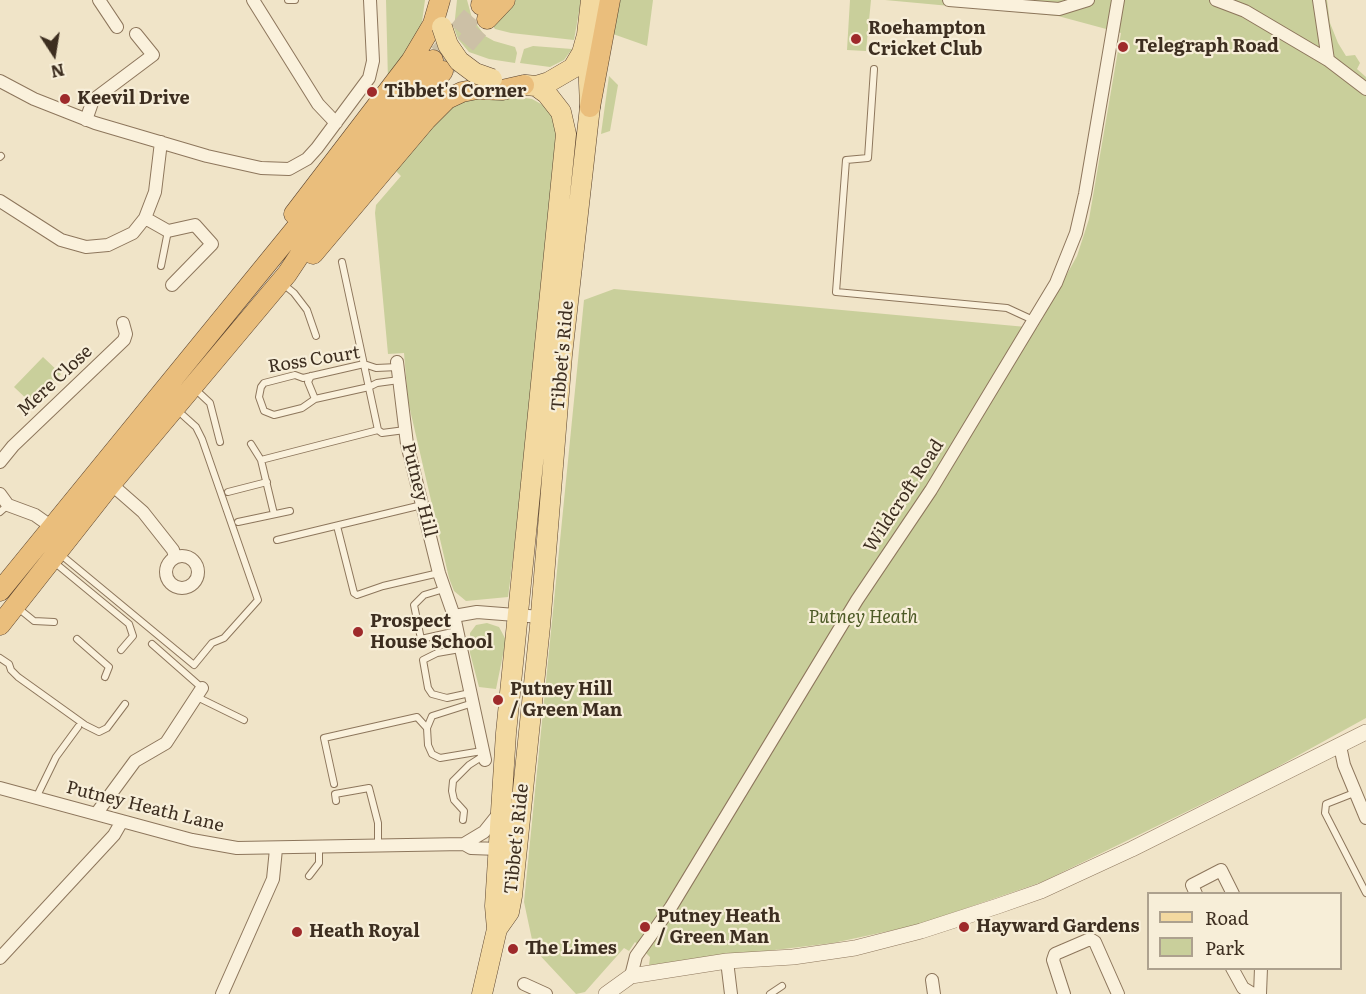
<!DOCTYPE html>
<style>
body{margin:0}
#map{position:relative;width:1366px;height:994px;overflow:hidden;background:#f0e4c8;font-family:Literata,serif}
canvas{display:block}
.legend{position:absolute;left:1147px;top:892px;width:195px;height:78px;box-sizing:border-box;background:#f7eed8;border:2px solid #ada18e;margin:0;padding:8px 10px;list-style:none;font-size:18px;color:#3d2e20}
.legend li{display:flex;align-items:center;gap:12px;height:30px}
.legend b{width:30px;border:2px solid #ada18e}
.north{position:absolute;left:24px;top:24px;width:60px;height:60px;-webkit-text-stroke:4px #f7eed8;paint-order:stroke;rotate:168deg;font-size:16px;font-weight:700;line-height:24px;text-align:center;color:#3d2e20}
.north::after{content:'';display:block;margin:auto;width:21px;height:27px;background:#3d2e20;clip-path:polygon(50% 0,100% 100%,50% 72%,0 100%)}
</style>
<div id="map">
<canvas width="1366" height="994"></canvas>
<ul class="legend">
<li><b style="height:8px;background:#f3d9a0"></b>Road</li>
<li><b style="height:16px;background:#c9cf9b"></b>Park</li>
</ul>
<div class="north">N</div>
</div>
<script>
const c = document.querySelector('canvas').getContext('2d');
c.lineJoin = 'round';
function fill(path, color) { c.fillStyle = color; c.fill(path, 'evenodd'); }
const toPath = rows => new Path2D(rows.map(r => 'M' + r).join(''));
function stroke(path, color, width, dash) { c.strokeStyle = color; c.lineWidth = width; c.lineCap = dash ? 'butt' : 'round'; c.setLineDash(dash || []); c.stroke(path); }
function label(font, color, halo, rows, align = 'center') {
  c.font = font + ' Literata,serif'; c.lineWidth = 4.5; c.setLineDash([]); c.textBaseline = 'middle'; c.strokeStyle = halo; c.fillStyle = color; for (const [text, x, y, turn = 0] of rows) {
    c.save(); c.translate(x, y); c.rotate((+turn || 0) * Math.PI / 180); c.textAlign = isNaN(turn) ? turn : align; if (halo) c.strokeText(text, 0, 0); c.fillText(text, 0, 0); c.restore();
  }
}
fill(toPath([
 [386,0,425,0,421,29,388,81],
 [457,0,467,0,472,18,485,36,494,41,515,47,517,53,515,63,489,59,469,52,458,39,454,28],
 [516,0,581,0,574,40,511,33,495,29,492,25],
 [619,0,653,0,647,46,613,34],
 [850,0,871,0,866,51,847,50],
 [885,0,1327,0,1330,23,1338,43,1346,56,1355,55,1360,63,1357,69,1366,77,1366,718,1268,772,1042,882,917,925,833,943,649,965,650,957,635,942,629,951,624,948,585,992,576,994,534,949,524,902,584,300,614,289,1037,328,1077,256,1089,219,1121,33,1058,16],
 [533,46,572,49,564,60,550,67,520,63,524,49],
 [609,76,618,85,610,131,601,134],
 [489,93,532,99,543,105,553,115,557,127,522,488,508,597,466,601,454,591,449,578,408,401,404,353,388,354,375,213,376,205,401,176,394,169,443,109],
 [43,357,61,374,32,404,14,387],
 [487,623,499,627,506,640,496,689,479,687,470,653,470,633,476,625]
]), '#c9cf9b');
stroke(toPath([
 [439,54,481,5],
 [446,67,487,19]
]), '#ccc0a6', 20, [20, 10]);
const service = toPath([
 [288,0,295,0],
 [874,69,868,158,846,160,836,292,1007,308,1033,320],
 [0,157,1,156],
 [342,262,378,430],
 [161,266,168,231],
 [283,284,294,293,307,310,316,336],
 [398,367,376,368,364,364,303,378,295,375,264,383,261,387,259,397,264,411,274,415,302,408,315,399,369,387,377,383,399,380],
 [311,376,308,382,315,399],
 [195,389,210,403,220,442],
 [251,444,261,460],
 [228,492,267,482],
 [0,512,8,505],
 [274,514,261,460,378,430,382,433,405,430],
 [238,522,290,511],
 [337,526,354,593,357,595,383,586,439,573],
 [277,540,422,505],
 [60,554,194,665,212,643,224,638,258,600,202,439,196,427,176,409],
 [54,562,129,624,133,636,121,650],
 [444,589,424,595,414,605,421,639,457,631],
 [18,608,34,621,54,622],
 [77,639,109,667,105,677],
 [152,644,202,688],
 [460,649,437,653,423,660,428,688,432,694,447,698,470,693],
 [0,658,9,664,11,670,18,677,85,725,99,732,107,728,125,704],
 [195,696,244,720],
 [473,703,432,716,427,728,428,745,432,754,440,758,482,751],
 [334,784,324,738,417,717,427,728],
 [1354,793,1326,804,1325,813,1366,893],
 [36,798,56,757,78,727],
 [336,801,335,794,369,788,378,823,378,846],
 [463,820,464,811,454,800,452,791,453,781,469,765,483,756],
 [309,876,319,863,319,848],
 [770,994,782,986]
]);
const minor = toPath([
 [99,0,117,27],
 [253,0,318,104,336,123],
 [949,0,1059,9,1088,0],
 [1216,0,1245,11,1328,60,1366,89],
 [1319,0,1328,60],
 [0,81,34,99,95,123,207,156,261,168,289,169,307,159,317,148,369,78,373,61,370,0],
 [86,120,93,100,153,55,136,34],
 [0,201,61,240,86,247,108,245,133,233,145,218,155,192,161,142],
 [145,218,168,231,195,225,212,244,172,285],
 [397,362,407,444,439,573,454,616,485,760],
 [0,462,13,446,124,340,126,334,123,323],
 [111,484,143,512,173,550,175,557],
 [0,494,8,505,35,515,52,527],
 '166 572a16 16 0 1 1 32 0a16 16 0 1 1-32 0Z',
 [454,616,477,612,541,617],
 [1340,746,1344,765,1366,818],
 [0,788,192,840,237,848,464,844,484,832,500,812],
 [96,814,135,761,166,743,202,688],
 [464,844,471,848,499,849],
 [1196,894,1192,885,1221,870,1233,894],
 [0,958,114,835,122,821],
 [727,961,731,994],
 [1232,968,1243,988,1253,994],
 [631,976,636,956,671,907,857,600,931,490,1056,283,1076,233,1085,194,1118,0],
 [932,980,934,994],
 [524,984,546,994],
 [222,994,273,879,276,849],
 [1064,994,1053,960,1055,954,1090,939,1095,942,1118,994],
 [1260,994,1261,968]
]);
const tertiary = toPath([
 [606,994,631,976,727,961,793,957,855,948,921,931,998,906,1041,891,1132,849,1366,732]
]);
const primary = toPath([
 [526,85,536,86,549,82,573,68,582,53,587,35,591,0],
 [497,929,509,912,512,896,540,626,562,355,590,107,587,35],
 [482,994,497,929,495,906,506,733,566,134,561,112,547,94,536,86]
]);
const trunk = toPath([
 [481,5,485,0],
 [487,19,505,0],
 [590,107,610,0],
 [294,214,411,61,433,24,440,0],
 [313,254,426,120,447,99,462,92,477,89,502,90,524,85],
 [0,591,433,60],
 [0,625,111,484,287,274,313,235,443,71]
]);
stroke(service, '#8d765c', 8);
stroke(minor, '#8d765c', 14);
stroke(tertiary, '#8d765c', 16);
stroke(primary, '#5b4430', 21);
stroke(trunk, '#5b4430', 21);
stroke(service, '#faf1dc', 6);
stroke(minor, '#faf1dc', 12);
stroke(tertiary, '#faf1dc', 15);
stroke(primary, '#f3d9a0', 20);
stroke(trunk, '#eabe7c', 20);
const primaryBridge = toPath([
 [442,27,448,45,459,61,475,73,492,79]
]);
stroke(primaryBridge, '#5b4430', 21, []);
stroke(primaryBridge, '#f3d9a0', 20);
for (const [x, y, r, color] of [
 [856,39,6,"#9e2a2b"],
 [1123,47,6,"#9e2a2b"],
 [372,92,6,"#9e2a2b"],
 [65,99,6,"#9e2a2b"],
 [358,632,6,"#9e2a2b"],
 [498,700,6,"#9e2a2b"],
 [645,927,6,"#9e2a2b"],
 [964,927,6,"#9e2a2b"],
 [297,932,6,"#9e2a2b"],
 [513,949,6,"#9e2a2b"]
]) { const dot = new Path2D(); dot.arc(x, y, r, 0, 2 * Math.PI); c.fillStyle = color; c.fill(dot); stroke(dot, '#f7eed8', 2); }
label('bold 18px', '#3d2e20', '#f7eed8', [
 ["Roehampton",868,29],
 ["Cricket Club",868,50],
 ["Telegraph Road",1135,47],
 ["Tibbet's Corner",384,92],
 ["Keevil Drive",77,99],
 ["Prospect",370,622],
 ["House School",370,643],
 ["Putney Hill",510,690],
 ["/ Green Man",510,711],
 ["Putney Heath",657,917],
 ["/ Green Man",657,938],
 ["Hayward Gardens",976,927],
 ["Heath Royal",309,932],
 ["The Limes",525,949]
], 'left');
label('18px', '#3d2e20', '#f7eed8', [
 ["Tibbet's Ride",563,356,-85],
 ["Ross Court",314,360,-9],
 ["Mere Close",55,381,-43],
 ["Putney Hill",419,490,76],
 ["Wildcroft Road",904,496,-57],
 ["Putney Heath Lane",145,807,14],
 ["Tibbet's Ride",517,839,-84]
]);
label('italic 18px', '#4d5a26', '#f7eed8', [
 ["Putney Heath",863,618]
]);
</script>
